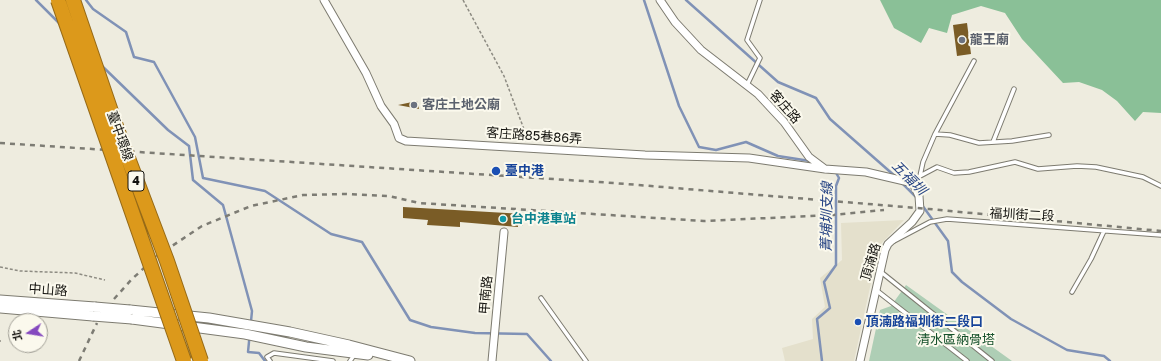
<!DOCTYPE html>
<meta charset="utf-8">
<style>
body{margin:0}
#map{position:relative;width:1161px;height:361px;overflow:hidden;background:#eeecdf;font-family:"Golos Text","Noto Sans TC",sans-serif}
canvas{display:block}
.north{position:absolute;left:8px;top:313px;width:40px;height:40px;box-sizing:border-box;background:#fbf9ed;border:1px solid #9f9d94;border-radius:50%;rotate:258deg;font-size:11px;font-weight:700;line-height:16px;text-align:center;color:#14130f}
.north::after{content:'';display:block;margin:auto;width:14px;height:18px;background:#8549bf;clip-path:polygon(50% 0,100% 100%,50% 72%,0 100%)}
</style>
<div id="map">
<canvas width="1161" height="361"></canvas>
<div class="north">北</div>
</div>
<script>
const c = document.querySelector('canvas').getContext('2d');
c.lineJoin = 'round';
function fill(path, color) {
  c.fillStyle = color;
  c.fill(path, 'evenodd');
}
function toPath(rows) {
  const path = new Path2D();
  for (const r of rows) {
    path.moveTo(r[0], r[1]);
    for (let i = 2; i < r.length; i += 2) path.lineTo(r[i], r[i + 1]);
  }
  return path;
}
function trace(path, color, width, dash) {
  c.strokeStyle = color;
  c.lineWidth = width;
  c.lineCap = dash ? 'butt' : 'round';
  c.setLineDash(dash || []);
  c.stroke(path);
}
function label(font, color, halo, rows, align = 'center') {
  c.font = font + ' "Golos Text","Noto Sans TC",sans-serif';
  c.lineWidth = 4;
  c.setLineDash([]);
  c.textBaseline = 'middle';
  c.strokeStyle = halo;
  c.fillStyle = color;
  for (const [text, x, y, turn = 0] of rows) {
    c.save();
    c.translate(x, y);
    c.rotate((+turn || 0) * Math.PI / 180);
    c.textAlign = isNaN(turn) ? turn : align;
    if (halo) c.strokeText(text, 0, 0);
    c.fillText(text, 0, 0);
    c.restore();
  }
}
fill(toPath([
 [904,220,879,246,854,361,785,361,782,348,813,339,812,319,825,307,820,278,842,260,841,223]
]), '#e4e0cc');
fill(toPath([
 [906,285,1012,361,869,361,880,310,891,306]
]), '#aeceb5');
fill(toPath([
 [880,0,1161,0,1161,113,1143,112,1135,121,1117,101,1102,90,1079,82,1063,83,1022,39,1005,13,981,6,952,15,947,33,929,28,921,43,894,28]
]), '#8ac097');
trace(toPath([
 [36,0,60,24],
 [86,0,93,9,126,32,134,57,154,62,195,137,203,178,265,191,331,234,362,242,410,320,431,327,475,333,527,334,551,361],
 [644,0,679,106,699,147,716,150,746,142,778,156,810,161],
 [686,0,778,82,816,98,830,119,896,177],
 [100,64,168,130,189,146,193,180,223,205,252,311,248,352,259,353,265,361],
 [902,183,917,198],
 [922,205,948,241,952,272,962,282,1011,319,1067,350,1104,356,1110,361],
 [822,361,817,319,830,308,824,282,836,265,836,186,839,178,835,171]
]), '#8092b6', 2.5);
fill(toPath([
 [967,23,971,54,957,56,953,25],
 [417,101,419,109,398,105],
 [403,207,524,214,523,226,518,225,518,227,460,222,460,227,427,225,428,220,403,218]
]), '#7a5c26');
const service = toPath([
 [747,85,760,58,747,40,760,0],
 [935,134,974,61],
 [993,142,1014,89],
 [920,176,937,167,954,173,969,172,1015,162,1038,169,1077,166,1096,167,1143,177,1161,186],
 [913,183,920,176,923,162,935,134,950,135,979,143,1012,141,1049,135],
 [894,241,930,222,947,219,1161,235],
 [881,272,992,361],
 [876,290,967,361],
 [1072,292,1091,259,1104,231],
 [541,298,586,361],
 [270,361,267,357,274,353,333,361],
 [350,361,355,354]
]);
const minor = toPath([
 [324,0,366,73,381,106,394,124,399,138,406,141,645,155,749,158,825,169,866,172,913,183,919,196,920,211,912,222,888,244,885,250,860,361],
 [660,0,675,22,701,50,758,94,784,122,809,157,825,169],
 [492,361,504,232]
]);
const tertiary = toPath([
 [0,300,95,307],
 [0,308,93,316],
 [130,310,209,318,290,332,349,345,410,361],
 [132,319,245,334,306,347,368,355]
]);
trace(service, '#7d7b70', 5.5);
trace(minor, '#7d7b70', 9);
trace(tertiary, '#7d7b70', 11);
trace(toPath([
 [463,0,504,76,528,140],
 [0,267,20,271,75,273,105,280],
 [0,341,1,341]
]), '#8d8b82', 1.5, [3, 2]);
trace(service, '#fff', 3.5);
trace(minor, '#fff', 7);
trace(tertiary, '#fff', 9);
trace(toPath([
 [0,143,614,183,929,209,1161,231],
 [114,299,131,280,157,256,202,226,251,206,303,195,345,194,389,196,419,203,704,221,833,215,884,210],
 [79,361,97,323]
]), '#7d7c74', 2.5, [5, 5]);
const tertiaryBridge = toPath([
 [95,307,130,310],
 [93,316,132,319]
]);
const motorwayBridge = toPath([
 [58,0,184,361],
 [73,0,117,129,167,261,201,361]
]);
trace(tertiaryBridge, '#7d7b70', 11, []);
trace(motorwayBridge, '#966a17', 16, []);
trace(tertiaryBridge, '#fff', 9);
trace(motorwayBridge, '#dc991b', 14);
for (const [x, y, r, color] of [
 [962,40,4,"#6b7280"],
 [414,105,4,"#6b7280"],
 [496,171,5,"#1a4fb4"],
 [503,219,4,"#0f9aa8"],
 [858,322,4,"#1a4fb4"]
]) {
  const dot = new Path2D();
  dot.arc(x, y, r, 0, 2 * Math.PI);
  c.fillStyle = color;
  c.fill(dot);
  trace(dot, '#fbf9ed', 1.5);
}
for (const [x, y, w] of [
 [136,181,16]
]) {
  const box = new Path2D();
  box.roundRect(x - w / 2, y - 10, w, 20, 3);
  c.fillStyle = '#fbf9ed';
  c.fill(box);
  trace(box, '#14130f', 1);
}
label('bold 12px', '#14130f', null, [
 ["4",136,181]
]);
label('bold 13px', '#5b616d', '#fbf9ed', [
 ["龍王廟",970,40],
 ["客庄土地公廟",422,105]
], 'left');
label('13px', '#14130f', '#fbf9ed', [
 ["客庄路",785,107,49],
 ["臺中環線",120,136,70],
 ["客庄路85巷86弄",534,136,4],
 ["福圳街二段",1022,215,3],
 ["頂湳路",871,262,-73],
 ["中山路",48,290,4],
 ["甲南路",486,295,-85]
]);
label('bold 13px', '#164399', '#fbf9ed', [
 ["臺中港",505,171],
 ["頂湳路福圳街二段口",866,322]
], 'left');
label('bold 13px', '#0d838f', '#fbf9ed', [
 ["台中港車站",511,219]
], 'left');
label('13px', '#14502a', '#fbf9ed', [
 ["清水區納骨塔",956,340]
]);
label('italic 14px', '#294685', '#fbf9ed', [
 ["五福圳",909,178,45],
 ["菁埔圳支線",827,217,-89]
]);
</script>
